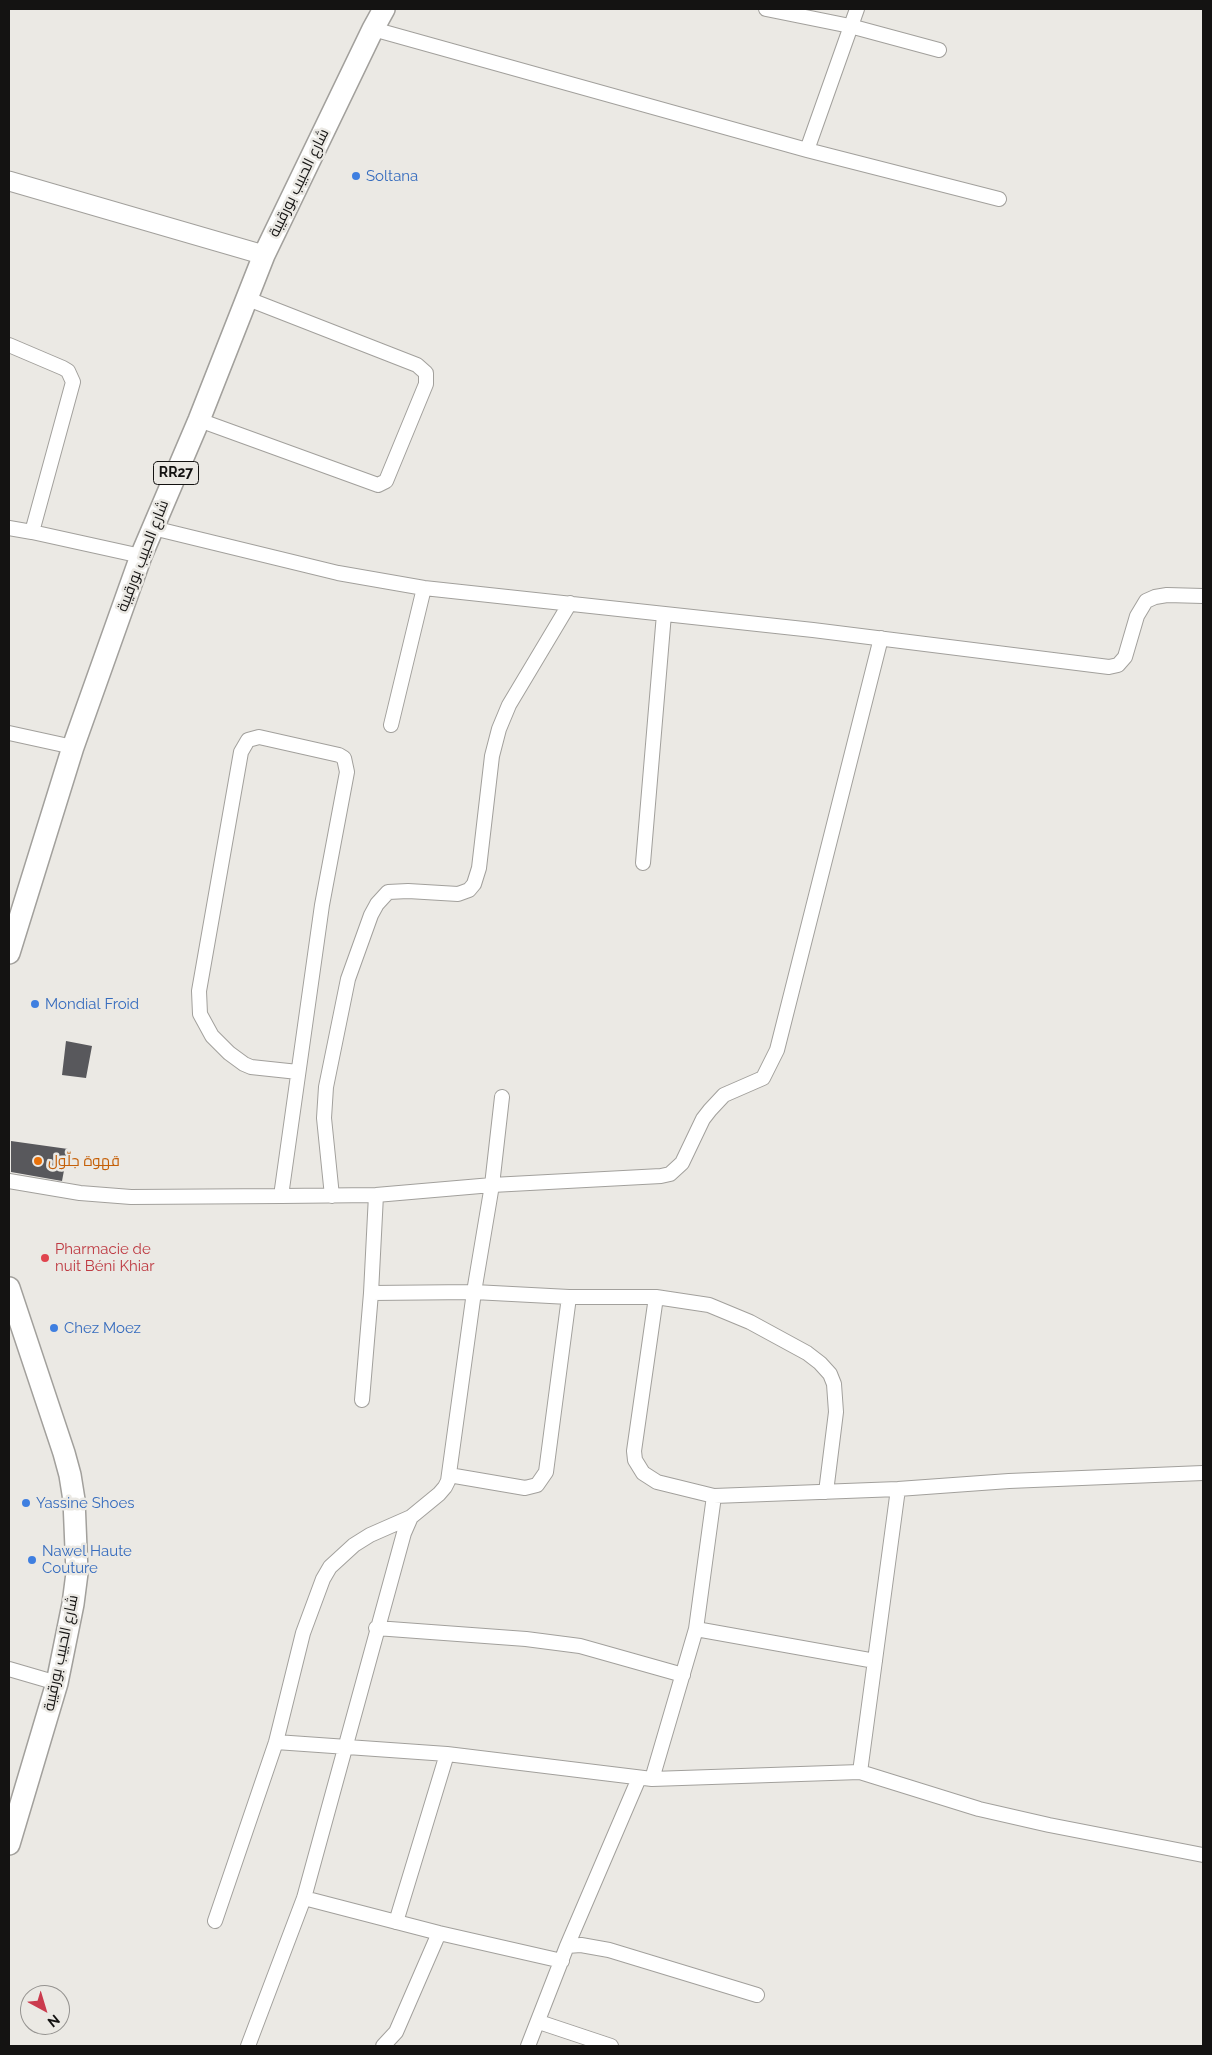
<!DOCTYPE html>
<meta charset="utf-8">
<style>
body{margin:0}
#map{position:relative;width:1212px;height:2055px;overflow:hidden;background:#ebe9e4;font-family:Raleway,sans-serif}
canvas{display:block}
.frame{position:absolute;inset:0;border:10px solid #141312;pointer-events:none}
.north{position:absolute;left:20px;top:1985px;width:50px;height:50px;box-sizing:border-box;background:#ebe9e4;border:1px solid #959390;border-radius:50%;rotate:141deg;font-size:14px;font-weight:700;line-height:20px;text-align:center;color:#141312}
.north::after{content:'';display:block;margin:auto;width:18px;height:22px;background:#cb3b4e;clip-path:polygon(50% 0,100% 100%,50% 72%,0 100%)}
</style>
<div id="map">
<canvas width="1212" height="2055"></canvas>
<div class="frame"></div>
<div class="north">N</div>
</div>
<script>
const c = document.querySelector('canvas').getContext('2d');
c.lineJoin = 'round';
function fill(path, color) {
  c.fillStyle = color;
  c.fill(path, 'evenodd');
}
function toPath(rows) {
  const path = new Path2D();
  for (const r of rows) {
    path.moveTo(r[0], r[1]);
    for (let i = 2; i < r.length; i += 2) path.lineTo(r[i], r[i + 1]);
  }
  return path;
}
function trace(path, color, width, dash) {
  c.strokeStyle = color;
  c.lineWidth = width;
  c.lineCap = dash ? 'butt' : 'round';
  c.setLineDash(dash || []);
  c.stroke(path);
}
function label(font, color, halo, rows, align = 'center') {
  c.font = font + ' Raleway,Cairo,sans-serif';
  c.lineWidth = 5;
  c.setLineDash([]);
  c.textBaseline = 'middle';
  c.strokeStyle = halo;
  c.fillStyle = color;
  for (const [text, x, y, turn = 0] of rows) {
    c.save();
    c.translate(x, y);
    c.rotate((+turn || 0) * Math.PI / 180);
    c.textAlign = isNaN(turn) ? turn : align;
    if (halo) c.strokeText(text, 0, 0);
    c.fillText(text, 0, 0);
    c.restore();
  }
}
fill(toPath([
 [66,1041,92,1046,86,1078,62,1075],
 [11,1141,68,1149,62,1181,11,1172]
]), '#58585c');
const street = toPath([
 [766,9,850,26,939,50],
 [373,29,807,150,999,199],
 [807,150,857,9],
 [9,345,63,368,68,371,73,382,32,532],
 [199,420,378,485,386,481,426,384,426,373,417,365,248,299],
 [9,528,32,532,141,556],
 [153,528,338,573,424,588,813,630,1109,667,1118,665,1125,657,1137,616,1146,601,1155,597,1167,595,1203,596],
 [391,725,424,588],
 [9,733,73,747],
 [643,863,664,614],
 [9,1181,80,1193,131,1197,281,1196,376,1195,492,1185,661,1176,670,1174,682,1163,703,1119,710,1110,724,1095,763,1078,777,1050,881,638],
 [281,1196,322,905,347,772,344,758,339,755,259,737,248,740,241,752,199,991,200,1014,212,1036,229,1053,244,1064,251,1067,298,1072],
 [332,1196,324,1118,326,1087,348,979,371,915,377,904,388,892,408,891,458,894,469,890,474,884,479,868,492,756,499,729,509,705,570,603],
 [371,1293,474,1292,569,1297,656,1297,709,1305,750,1322,807,1353,820,1363,830,1374,834,1384,836,1412,826,1492],
 [656,1297,634,1451,635,1460,643,1473,657,1482,714,1496],
 [362,1400,371,1293,376,1195],
 [449,1475,525,1488,537,1485,546,1472,569,1297],
 [376,1628,526,1639,580,1646,683,1675],
 [696,1629,875,1661],
 [9,1669,57,1683],
 [276,1742,447,1754,652,1779,860,1772,898,1489],
 [860,1772,979,1809,1049,1825,1203,1855],
 [652,1779,696,1629,714,1496,898,1489,1009,1481,1203,1473],
 [304,1898,439,1933,562,1961],
 [215,1921,276,1742,303,1633,323,1579,330,1567,354,1545,370,1535,411,1517],
 [396,1922,447,1754],
 [567,1946,581,1945,609,1950,757,1995],
 [539,2022,611,2046],
 [248,2046,304,1898,404,1533,411,1517,439,1494,445,1487,448,1481,474,1292,492,1185,502,1097],
 [383,2046,396,2032,439,1933],
 [528,2046,567,1946,639,1778]
]);
const secondary = toPath([
 [9,181,264,255]
]);
const primary = toPath([
 [9,953,73,747,141,556,199,420,264,255,373,29,384,9],
 [9,1288,64,1453,70,1475,74,1500,77,1573,73,1604,57,1683,9,1844]
]);
trace(street, '#a2a09c', 16);
trace(secondary, '#a2a09c', 21);
trace(primary, '#a2a09c', 24);
trace(street, '#fff', 14);
trace(secondary, '#fff', 19);
trace(primary, '#fff', 21);
for (const [x, y, r, color] of [
 [356,176,5,"#3f7fe0"],
 [35,1004,5,"#3f7fe0"],
 [38,1161,5,"#e8710a"],
 [45,1258,5,"#e0444e"],
 [54,1328,5,"#3f7fe0"],
 [26,1503,5,"#3f7fe0"],
 [32,1560,5,"#3f7fe0"]
]) {
  const dot = new Path2D();
  dot.arc(x, y, r, 0, 2 * Math.PI);
  c.fillStyle = color;
  c.fill(dot);
  trace(dot, '#ebe9e4', 2);
}
for (const [x, y, w] of [
 [176,473,45]
]) {
  const box = new Path2D();
  box.roundRect(x - w / 2, y - 11.5, w, 23, 4);
  c.fillStyle = '#ebe9e4';
  c.fill(box);
  trace(box, '#141312', 1);
}
label('bold 14px', '#141312', null, [
 ["RR27",176,473]
]);
label('15px', '#366cbe', '#ebe9e4', [
 ["Soltana",366,176],
 ["Mondial Froid",45,1004],
 ["Chez Moez",64,1328],
 ["Yassine Shoes",36,1503],
 ["Nawel Haute",42,1551],
 ["Couture",42,1568]
], 'left');
label('15px', '#141312', '#ebe9e4', [
 ["شارع الحبيب بورقيبة",299,183,-64],
 ["شارع الحبيب بورقيبة",143,556,-69],
 ["شارع الحبيب بورقيبة",61,1653,-78]
]);
label('15px', '#c56008', '#ebe9e4', [
 ["قهوة جلّول",48,1161]
], 'left');
label('15px', '#be3a42', '#ebe9e4', [
 ["Pharmacie de",55,1249],
 ["nuit Béni Khiar",55,1266]
], 'left');
</script>
